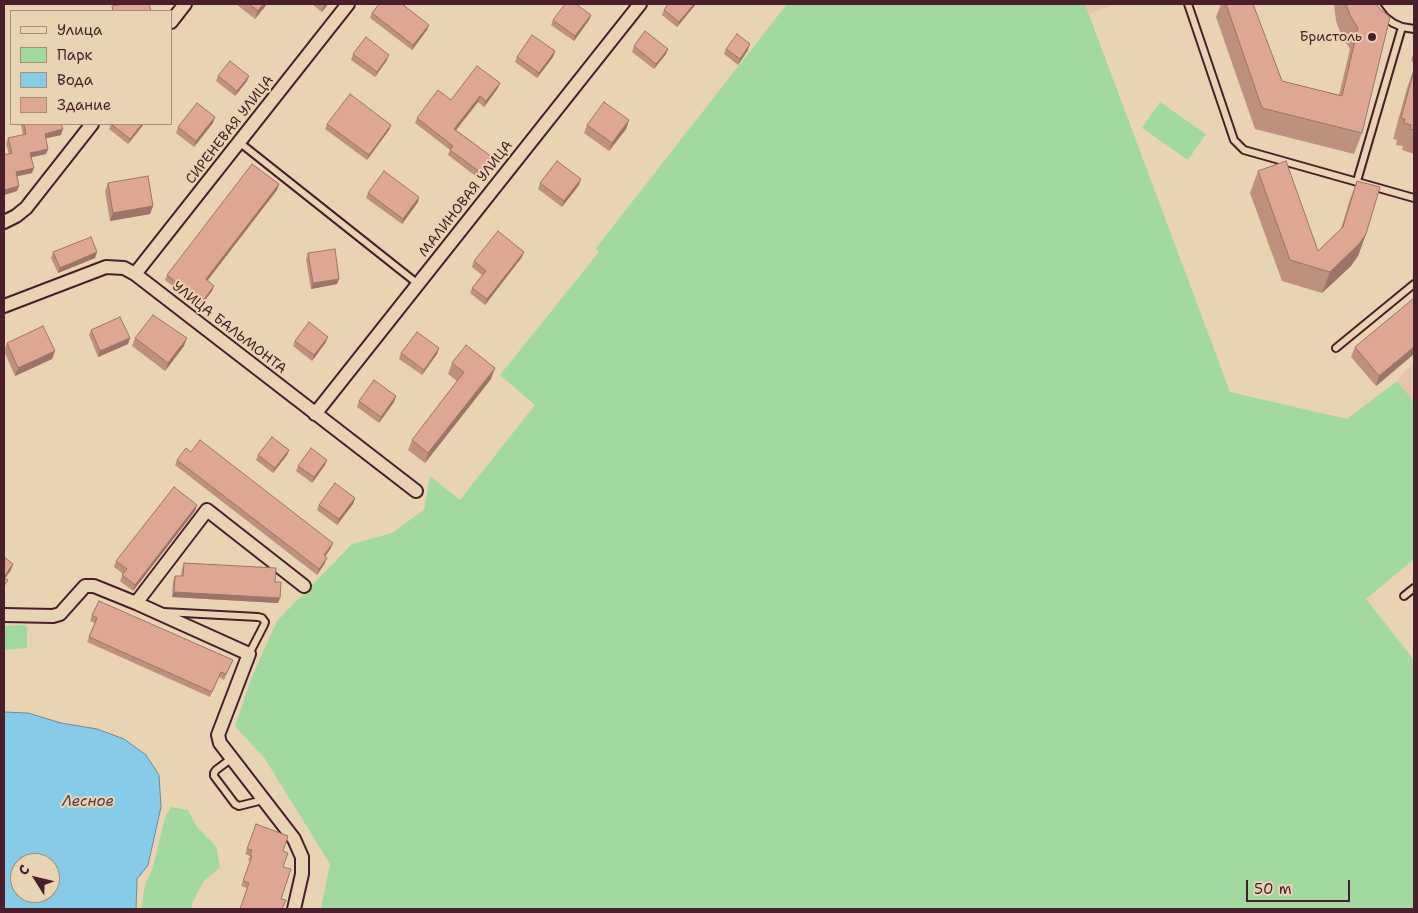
<!DOCTYPE html>
<meta charset="utf-8">
<style>
body{margin:0}
#map{position:relative;width:1418px;height:913px;overflow:hidden;background:#e8d4b2;font-family:"Shantell Sans",sans-serif}
canvas{display:block}
.frame{position:absolute;inset:0;border:5px solid #4a1f2b;pointer-events:none}
.legend{position:absolute;left:10px;top:10px;width:162px;height:115px;box-sizing:border-box;background:#e8d4b2;border:1px solid #a98c7c;margin:0;padding:6px 9px;list-style:none;font-size:15px;color:#4a1f2b}
.legend li{display:flex;align-items:center;gap:10px;height:25px}
.legend b{width:25px;border:1px solid #a98c7c}
.north{position:absolute;left:10px;top:853px;width:50px;height:50px;box-sizing:border-box;background:#e8d4b2;border:1px solid #a98c7c;border-radius:50%;rotate:306deg;font-size:14px;font-weight:700;line-height:20px;text-align:center;color:#4a1f2b}
.north::after{content:'';display:block;margin:auto;width:18px;height:22px;background:#4a1f2b;clip-path:polygon(50% 0,100% 100%,50% 72%,0 100%)}
.scale{position:absolute;left:1246px;top:880px;width:104px;height:22px;box-sizing:border-box;border:2px solid #4a1f2b;border-top:0;padding-left:6px;font-size:15px;line-height:18px;white-space:nowrap;color:#4a1f2b;-webkit-text-stroke:4px #e8d4b2;paint-order:stroke}
</style>
<div id="map">
<canvas width="1418" height="913"></canvas>
<div class="frame"></div>
<ul class="legend">
<li><b style="height:6px;background:#e8d4b2"></b>Улица</li>
<li><b style="height:14px;background:#a1d99e"></b>Парк</li>
<li><b style="height:14px;background:#86cce8"></b>Вода</li>
<li><b style="height:14px;background:#dda793"></b>Здание</li>
</ul>
<div class="north">С</div>
<div class="scale">50 m</div>
</div>
<script>
const c = document.querySelector('canvas').getContext('2d');
c.lineJoin = 'round';
function fill(path, color) {
  c.fillStyle = color;
  c.fill(path, 'evenodd');
}
function toPath(rows) {
  const path = new Path2D();
  for (const r of rows) {
    path.moveTo(r[0], r[1]);
    for (let i = 2; i < r.length; i += 2) path.lineTo(r[i], r[i + 1]);
  }
  return path;
}
function trace(path, color, width, dash) {
  c.strokeStyle = color;
  c.lineWidth = width;
  c.lineCap = dash ? 'butt' : 'round';
  c.setLineDash(dash || []);
  c.stroke(path);
}
function label(font, color, halo, rows, align = 'center') {
  c.font = font + ' "Shantell Sans",sans-serif';
  c.lineWidth = 4;
  c.setLineDash([]);
  c.textBaseline = 'middle';
  c.strokeStyle = halo;
  c.fillStyle = color;
  for (const [text, x, y, turn = 0] of rows) {
    c.save();
    c.translate(x, y);
    c.rotate((+turn || 0) * Math.PI / 180);
    c.textAlign = isNaN(turn) ? turn : align;
    if (halo) c.strokeText(text, 0, 0);
    c.fillText(text, 0, 0);
    c.restore();
  }
}
fill(toPath([
 [1085,4,1117,4,1089,14],
 [1414,364,1414,402,1397,381,1401,375]
]), '#e5c6a9');
fill(toPath([
 [787,4,1085,4,1230,392,1347,419,1397,381,1414,402,1414,559,1366,599,1414,660,1414,909,321,909,330,864,265,759,235,726,251,679,277,621,352,544,392,533,424,510,430,476,460,500,535,405,500,375,599,252,596,248],
 [1160,102,1206,134,1188,160,1142,128],
 [24,625,27,627,27,648,4,650,4,626],
 [171,807,188,810,197,827,216,846,220,867,203,882,192,904,192,909,141,909,145,885,153,867,165,818]
]), '#a1d99e');
const water = toPath([
 [4,712,28,713,61,723,97,729,124,739,146,755,159,775,161,807,148,865,137,879,136,909,4,909,4,712],
 [20,863,50,863,50,893,20,893,20,863]
]);
fill(water, '#86cce8');
trace(water, '#6e879c', 1);
const service = toPath([
 [1188,4,1234,140,1244,150,1414,198],
 [1375,4,1385,17,1393,23,1402,27,1414,29],
 [239,142,418,284],
 [1357,181,1402,27],
 [1336,348,1414,284],
 [1404,596,1414,588],
 [164,612,258,617,262,618,265,622,264,625,249,654],
 [232,758,216,770,214,773,214,776,235,804,239,806,263,800]
]);
const minor = toPath([
 [171,22,185,4],
 [4,222,16,216,26,208,92,124],
 [135,274,348,4],
 [4,306,106,267,124,268,135,274,416,491],
 [315,414,640,4],
 [136,603,207,510,304,586],
 [4,615,53,616,60,614,85,586,94,586,136,603,249,654,218,735,220,743,294,839,302,857,302,874,294,909]
]);
trace(service, '#4a1f2b', 10);
trace(minor, '#4a1f2b', 16);
trace(service, '#e8d4b2', 6);
trace(minor, '#e8d4b2', 12);
fill(toPath([
 [236,4,267,4,255,19],
 [312,4,328,4,322,12],
 [696,4,677,27,662,15,664,10],
 [1221,4,1253,4,1282,81,1339,95,1350,49,1342,37,1336,21,1334,4,1376,4,1362,133,1354,154,1255,129,1216,17],
 [372,13,429,25,427,30,412,50,370,18],
 [591,15,589,20,574,41,551,25,553,20],
 [634,46,668,49,666,54,654,69,632,52],
 [726,49,748,50,738,65,724,54],
 [555,51,553,57,537,78,515,62,517,57],
 [1414,51,1414,62,1411,61],
 [353,54,387,60,375,77,351,60],
 [1414,69,1414,154,1402,150,1403,146,1396,145,1397,140,1393,139,1407,88],
 [218,76,247,81,235,96,216,81],
 [498,88,484,107,478,102,456,130,492,157,490,163,478,178,448,155,450,150,415,123,417,118,451,100],
 [629,120,626,129,609,151,584,133,587,125],
 [213,123,194,147,176,133,178,127],
 [22,124,61,124,61,135,46,138,48,149,46,154,32,157,32,173,17,176,19,186,17,191,4,195,4,155,9,154,6,144,8,138,23,135,21,125],
 [111,124,144,124,128,144,109,129],
 [327,124,391,125,389,130,367,160,325,129],
 [1258,171,1318,251,1341,229,1349,202,1357,181,1366,234,1358,256,1351,266,1322,293,1282,281,1250,193],
 [108,183,153,206,150,214,110,221,105,191],
 [540,183,579,185,562,207,538,189],
 [279,184,277,190,207,281,212,291,200,307,165,280,167,275],
 [368,193,418,202,402,224,366,198],
 [53,252,97,252,95,258,58,273,51,258],
 [308,253,337,284,311,289,306,259],
 [522,257,485,305,470,293,472,288,482,275,472,267,474,261],
 [1414,298,1414,354,1376,386,1351,357,1355,347],
 [91,330,130,338,128,344,98,357,89,335],
 [135,338,184,346,165,371,132,346],
 [295,341,326,342,312,361,293,346],
 [7,343,55,351,52,359,15,376,4,351],
 [439,348,437,354,422,375,399,359,401,353],
 [452,363,491,379,425,463,408,450,412,440,457,381,448,374],
 [396,396,394,402,379,423,357,407,359,401],
 [289,450,287,455,273,473,256,460,258,455],
 [191,452,331,548,325,556,325,563,317,575,175,465,177,460],
 [327,460,325,465,312,483,296,471,298,466],
 [355,498,353,504,337,525,317,510,319,505],
 [197,505,195,511,133,591,120,581,123,574,114,567,116,561],
 [184,563,275,582,278,603,172,597,173,581,175,576,181,576,182,569],
 [92,615,233,660,224,680,219,677,210,697,87,642,95,623,90,621],
 [288,836,247,888,241,886,250,861,248,860,250,856,245,854,247,849]
]), '#be907e');
fill(toPath([
 [263,4,267,4,255,19,258,11],
 [325,4,328,4,322,12,324,6],
 [694,4,696,4,677,27,679,22],
 [591,15,589,20,574,41,575,36],
 [429,25,427,30,412,50,413,45],
 [750,44,748,50,738,65,740,59],
 [668,49,666,54,654,69,656,64],
 [555,51,553,57,537,78,539,73],
 [389,55,387,60,375,77,377,72],
 [249,76,247,81,235,96,237,91],
 [500,83,498,88,484,107,486,101],
 [480,96,478,102,452,135,454,129],
 [215,117,213,123,194,147,196,141],
 [629,120,626,129,609,151,612,143],
 [142,124,144,124,128,144,130,139],
 [391,125,389,130,367,160,369,155],
 [63,129,61,135,43,139,45,134],
 [48,149,46,154,28,158,30,153],
 [492,157,490,163,478,178,480,172],
 [34,168,32,173,14,177,16,172],
 [581,179,579,185,562,207,564,201],
 [279,184,277,190,204,285,206,279],
 [19,186,17,191,4,195,4,190],
 [419,197,418,202,402,224,403,219],
 [153,206,150,214,110,221,113,213],
 [1366,234,1358,256,1351,266,1322,293,1330,272],
 [97,252,95,258,58,273,60,268],
 [524,252,522,257,485,305,487,299],
 [339,279,337,284,311,289,313,283],
 [214,286,212,291,200,307,202,302],
 [328,337,326,342,312,361,314,355],
 [130,338,128,344,98,357,100,351],
 [187,338,184,346,165,371,168,363],
 [1414,347,1414,354,1376,386,1379,376],
 [439,348,437,354,422,375,424,370],
 [55,351,52,359,15,376,18,368],
 [495,368,491,379,425,463,428,453],
 [396,396,394,402,379,423,381,417],
 [289,450,287,455,273,473,275,468],
 [327,460,325,465,312,483,314,477],
 [355,498,353,504,337,525,339,519],
 [197,505,195,511,133,591,135,585],
 [333,543,331,548,322,561,324,555],
 [327,558,325,563,317,575,319,569],
 [13,564,11,570,4,580,4,577],
 [174,592,280,598,278,603,172,597]
]), '#9b7567');
const building = toPath([
 [123,4,149,4,151,11,113,11,112,6,123,4],
 [249,4,263,4,258,11,249,4],
 [379,4,402,4,429,25,413,45,372,13,379,4],
 [565,4,576,4,591,15,575,36,553,20,565,4],
 [668,4,694,4,679,22,664,10,668,4],
 [1226,4,1253,4,1282,81,1342,96,1358,28,1350,15,1346,4,1376,4,1380,9,1390,17,1362,133,1262,108,1226,4],
 [645,31,668,49,656,64,634,46,645,31],
 [737,34,750,44,740,59,726,49,737,34],
 [532,35,555,51,539,73,517,57,532,35],
 [366,37,389,55,377,72,353,54,366,37],
 [230,61,249,76,237,91,218,76,230,61],
 [477,66,500,83,486,101,480,96,454,129,492,157,480,172,450,150,453,146,417,118,438,90,451,100,477,66],
 [1414,70,1414,130,1410,129,1411,125,1404,123,1405,119,1401,118,1414,70],
 [350,94,391,125,369,155,327,124,350,94],
 [604,102,629,120,612,143,587,125,604,102],
 [197,103,215,117,196,141,178,127,197,103],
 [24,124,61,124,63,129,45,134,48,149,30,153,34,168,16,172,19,186,4,190,4,155,12,153,8,138,26,134,24,124],
 [111,124,142,124,130,139,111,124],
 [557,161,581,179,564,201,540,183,557,161],
 [1286,161,1318,251,1343,227,1357,181,1380,187,1366,234,1359,244,1330,272,1290,260,1258,171,1286,161],
 [252,164,279,184,206,279,214,286,202,302,167,275,252,164],
 [384,171,419,197,403,219,368,193,384,171],
 [148,176,153,206,113,213,108,183,148,176],
 [498,231,524,252,487,299,472,288,486,271,474,261,498,231],
 [91,237,97,252,60,268,53,252,91,237],
 [335,249,339,279,313,283,308,253,335,249],
 [1414,298,1414,347,1379,376,1355,347,1414,298],
 [153,315,187,338,168,363,135,338,153,315],
 [120,317,130,338,100,351,91,330,120,317],
 [309,322,328,337,314,355,295,341,309,322],
 [43,326,55,351,18,368,7,343,43,326],
 [417,332,439,348,424,370,401,353,417,332],
 [466,345,495,368,428,453,412,440,464,372,452,363,466,345],
 [374,380,396,396,381,417,359,401,374,380],
 [272,437,289,450,275,468,258,455,272,437],
 [200,440,333,543,324,555,327,558,319,569,177,460,186,448,191,452,200,440],
 [311,448,327,460,314,477,298,466,311,448],
 [335,483,355,498,339,519,319,505,335,483],
 [174,487,197,505,135,585,122,575,127,569,116,561,174,487],
 [4,557,13,564,4,577,8,580,4,586,4,557],
 [184,563,276,568,275,582,281,582,280,598,174,592,175,576,183,576,184,563],
 [99,601,233,660,226,674,221,672,212,692,89,637,97,618,92,615,99,601],
 [256,824,288,836,283,851,288,853,283,867,291,869,281,899,286,900,282,909,240,909,249,883,243,881,252,856,250,855,252,850,247,849,256,824]
]);
fill(building, '#dda793');
trace(building, '#9b7567', 1);
for (const [x, y, r, color] of [
 [1372,37,5,"#4a1f2b"]
]) {
  const dot = new Path2D();
  dot.arc(x, y, r, 0, 2 * Math.PI);
  c.fillStyle = color;
  c.fill(dot);
  trace(dot, '#e8d4b2', 2);
}
label('14px', '#4a1f2b', '#e8d4b2', [
 ["Бристоль",1362,37]
], 'right');
label('14px', '#4a1f2b', '#e8d4b2', [
 ["СИРЕНЕВАЯ УЛИЦА",230,130,-52],
 ["МАЛИНОВАЯ УЛИЦА",466,199,-52],
 ["УЛИЦА БАЛЬМОНТА",229,328,38]
]);
label('italic 15px', '#533947', '#e8d4b2', [
 ["Лесное",88,802]
]);
</script>
